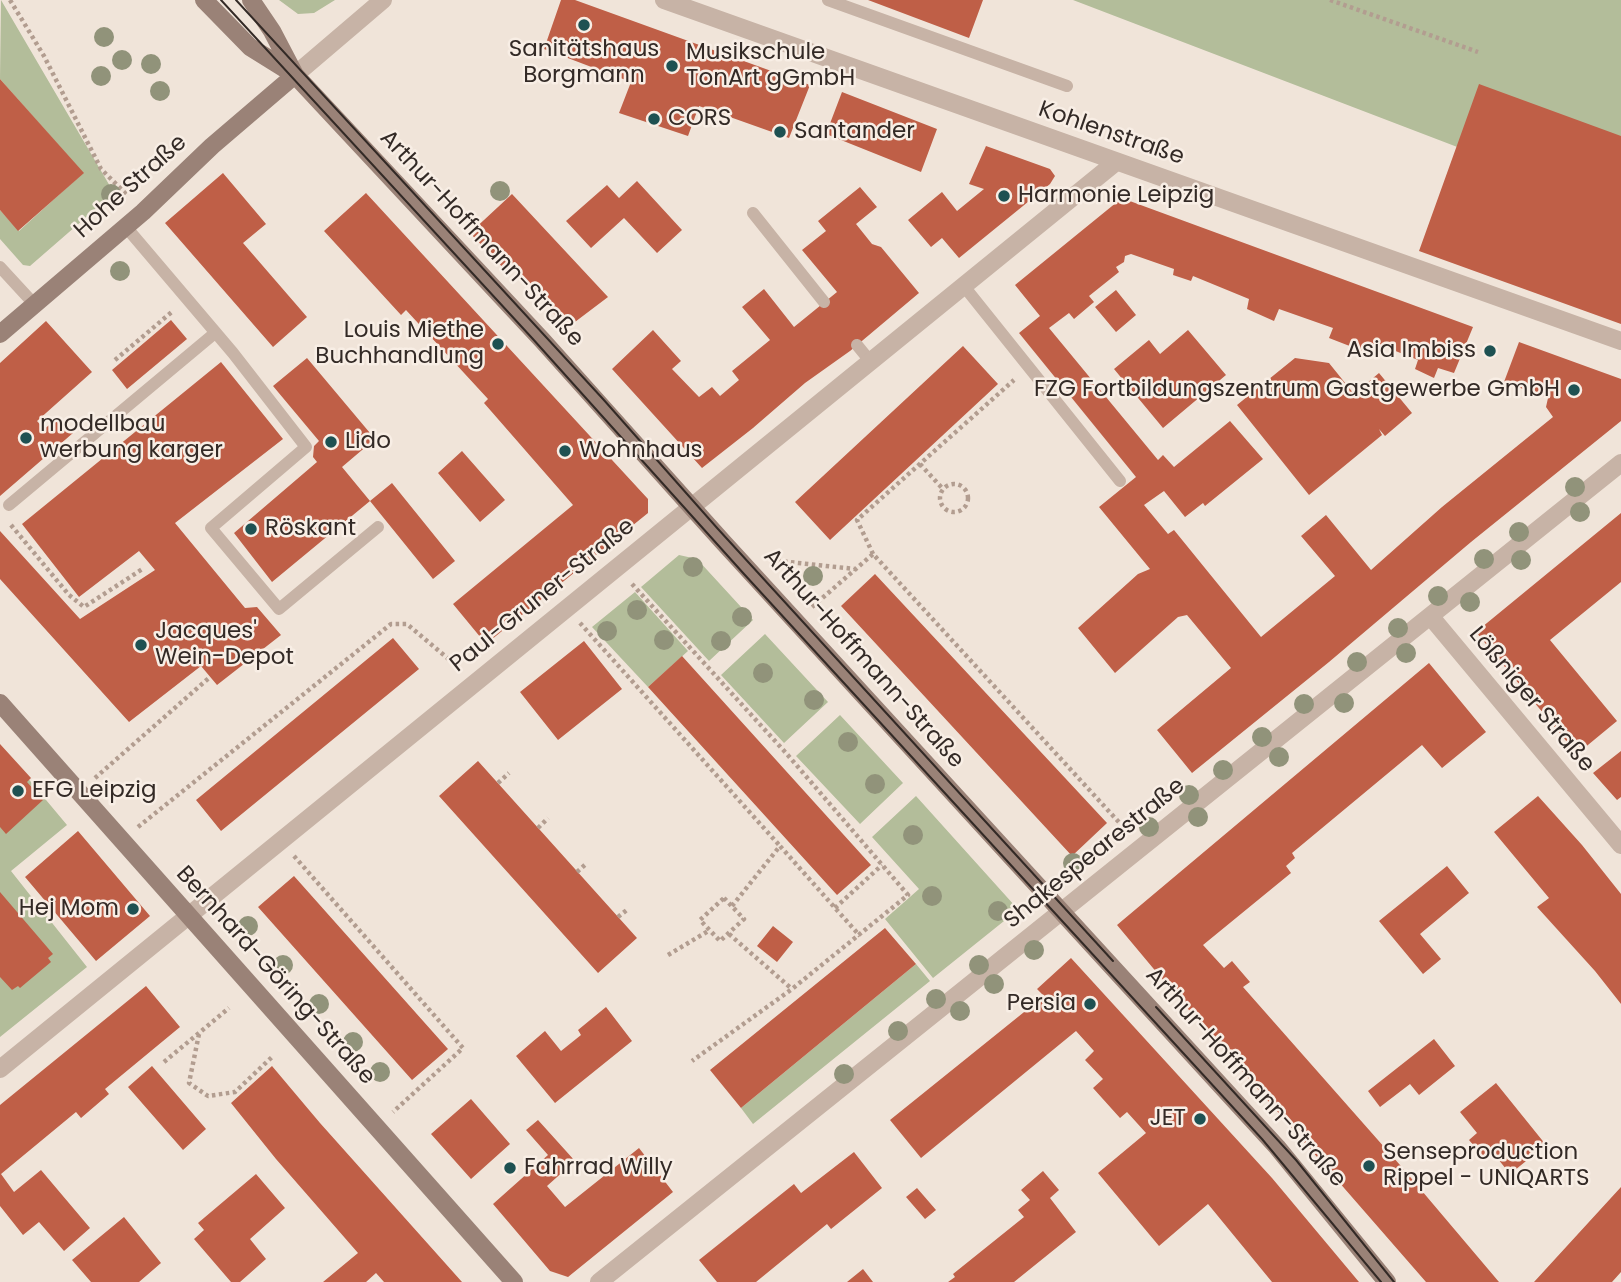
<!DOCTYPE html>
<meta charset="utf-8">
<style>
body{margin:0}
canvas{display:block;background:#f0e4d9}
</style>
<canvas width="1621" height="1282"></canvas>
<script>
const c = document.querySelector('canvas').getContext('2d');
c.lineJoin = 'round';
function fill(path, color) {
  c.fillStyle = color;
  c.fill(path, 'evenodd');
}
function toPath(rows) {
  const path = new Path2D();
  for (const r of rows) {
    if (r.length === 3) {
      path.moveTo(r[0] + r[2], r[1]);
      path.arc(r[0], r[1], r[2], 0, 2 * Math.PI);
      continue;
    }
    path.moveTo(r[0], r[1]);
    for (let i = 2; i < r.length; i += 2) path.lineTo(r[i], r[i + 1]);
  }
  return path;
}
function trace(path, color, width, dash) {
  c.strokeStyle = color;
  c.lineWidth = width;
  c.lineCap = dash ? 'butt' : 'round';
  c.setLineDash(dash || []);
  c.stroke(path);
}
function label(font, color, halo, rows, align = 'center') {
  c.font = font + ' Poppins,sans-serif';
  c.lineWidth = 5;
  c.setLineDash([]);
  c.textBaseline = 'middle';
  c.strokeStyle = halo;
  c.fillStyle = color;
  for (const [text, x, y, turn = 0] of rows) {
    c.save();
    c.translate(x, y);
    c.rotate((+turn || 0) * Math.PI / 180);
    c.textAlign = isNaN(turn) ? turn : align;
    if (halo) c.strokeText(text, 0, 0);
    c.fillText(text, 0, 0);
    c.restore();
  }
}
fill(toPath([
 [1,0,114,193,30,266,23,265,0,239,0,210,19,231,83,173,0,79],
 [279,0,335,0,314,13,298,14],
 [1073,0,1621,0,1621,307,1588,197],
 [679,555,697,559,753,620,709,661,641,587],
 [635,592,688,651,648,687,592,627],
 [765,634,828,702,784,743,721,675],
 [840,715,903,783,860,824,796,756],
 [0,745,67,825,11,871,87,967,0,1037],
 [916,796,1015,906,1014,913,933,978,885,919,919,889,872,837],
 [916,964,930,981,753,1124,741,1108]
]), '#b3bd9a');
fill(toPath([
 [561,0,575,0,810,85,789,138,699,106,688,136,619,113,631,82,544,49],
 [868,0,983,0,969,38],
 [0,79,84,173,18,231,0,210],
 [1479,84,1621,136,1621,324,1419,251],
 [842,92,937,129,921,172,826,134],
 [986,146,1050,169,1055,176,1050,184,959,258,942,238,931,247,908,220,942,192,957,211,984,189,969,184],
 [223,173,266,224,243,243,307,317,273,347,165,223],
 [637,181,682,230,657,253,624,218,591,248,566,221,607,185,619,198],
 [860,187,877,207,856,224,872,244,881,247,919,293,850,351,805,383,753,428,702,468,612,369,653,330,681,361,672,369,699,397,712,387,720,396,739,380,732,371,770,340,742,307,764,289,794,327,837,292,802,250,826,231,818,221],
 [366,193,648,499,648,513,486,644,453,604,573,505,484,403,488,399,406,310,401,315,324,231],
 [512,194,608,297,567,328,513,268,508,273,470,233],
 [1127,200,1473,327,1454,373,1438,368,1434,378,1415,369,1418,360,1383,346,1378,357,1329,338,1333,328,1279,309,1274,321,1247,309,1249,299,1193,276,1191,281,1173,275,1174,269,1131,254,1125,256,1124,262,1116,267,1119,272,1089,296,1094,302,1074,319,1069,313,1049,328,1158,460,1163,455,1174,467,1230,421,1263,459,1205,506,1203,503,1185,517,1164,491,1144,505,1168,534,1174,530,1261,637,1335,576,1301,536,1326,515,1371,570,1442,507,1553,417,1546,407,1548,398,1504,382,1519,342,1621,379,1621,421,1471,542,1329,662,1192,773,1157,730,1231,668,1187,615,1178,617,1115,673,1078,628,1138,574,1150,569,1099,507,1136,477,1019,333,1040,316,1015,285,1117,202],
 [1116,290,1136,315,1116,332,1095,307],
 [171,320,187,339,127,389,112,370],
 [46,321,92,372,37,421,44,429,60,417,73,433,0,496,0,363],
 [1188,330,1226,375,1163,428,1114,369,1149,340,1160,354],
 [963,346,998,384,830,540,795,502],
 [307,358,375,439,342,467,370,501,272,582,234,533,317,462,313,457,314,446,319,441,273,386],
 [1295,358,1329,363,1354,394,1379,373,1412,413,1385,436,1379,429,1382,435,1309,495,1237,405],
 [221,362,283,439,175,523,245,608,257,607,281,635,217,685,201,666,129,722,0,579,0,531,80,619,155,570,139,551,79,597,22,524],
 [462,451,505,500,480,522,438,473],
 [392,483,455,561,433,579,370,501],
 [1621,513,1621,582,1550,640,1617,721,1577,754,1476,632],
 [875,574,1107,823,1072,856,841,606],
 [393,638,419,669,221,831,196,800],
 [584,641,622,689,558,740,520,692],
 [682,656,871,865,837,895,648,687],
 [1429,663,1486,732,1442,768,1422,745,1292,853,1295,858,1286,866,1291,873,1203,945,1224,968,1232,961,1250,982,1243,987,1400,1165,1499,1282,1426,1282,1168,986,1117,925],
 [0,744,31,778,27,782,43,800,6,834,0,827],
 [1621,751,1621,797,1617,800,1593,773],
 [478,761,637,938,598,973,439,796],
 [1538,796,1582,845,1621,894,1621,1004,1595,971,1537,907,1549,898,1494,832],
 [78,831,150,916,96,961,25,877],
 [1447,866,1469,893,1420,934,1441,959,1423,974,1379,921],
 [294,876,448,1049,412,1080,258,907],
 [0,892,53,954,48,958,51,962,20,988,18,986,12,990,0,977],
 [773,926,793,942,777,962,757,946],
 [885,928,916,964,741,1108,710,1070],
 [1071,958,1272,1178,1359,1282,1272,1282,1208,1204,1159,1246,1098,1173,1146,1133,1127,1112,1120,1118,1093,1088,1103,1079,1085,1060,1094,1051,1076,1031,921,1158,890,1120,1044,996,1037,989],
 [146,986,180,1027,105,1089,109,1094,81,1118,76,1112,1,1174,14,1192,41,1170,90,1228,64,1251,39,1222,23,1235,0,1206,0,1105],
 [606,1007,632,1041,555,1103,516,1056,545,1031,561,1051,581,1035,578,1030],
 [1434,1039,1455,1066,1419,1095,1410,1084,1380,1107,1368,1091],
 [152,1066,206,1129,183,1150,128,1087],
 [272,1066,320,1123,462,1282,384,1282,376,1273,366,1282,323,1282,358,1253,276,1159,231,1103],
 [1496,1083,1546,1145,1510,1174,1494,1154,1486,1160,1469,1140,1477,1133,1460,1112],
 [471,1099,510,1144,471,1179,431,1134],
 [538,1120,575,1161,547,1186,565,1207,639,1148,673,1192,568,1277,550,1271,493,1204,548,1155,526,1130],
 [854,1152,882,1188,831,1229,827,1224,756,1282,717,1282,699,1260,794,1184,801,1193],
 [1043,1171,1059,1190,1050,1198,1076,1232,1014,1282,948,1282,955,1277,953,1274,1024,1217,1018,1210,1030,1200,1021,1190],
 [256,1174,285,1208,250,1239,266,1259,240,1282,231,1282,194,1239,204,1230,198,1223],
 [1621,1187,1621,1272,1612,1282,1534,1282],
 [917,1188,936,1210,925,1219,906,1197],
 [124,1217,161,1263,139,1282,91,1282,72,1260],
 [863,1269,873,1282,847,1282]
]), '#bf5f47');
trace(toPath([
 [10,0,44,56,101,169,128,196],
 [1330,0,1478,52],
 [115,360,173,311],
 [920,464,943,489],
 [954,498,14],
 [11,525,69,595,84,607,144,568],
 [873,554,857,520,1014,380],
 [770,560,855,569],
 [632,584,786,753,908,895,792,989,692,1061],
 [812,607,873,554,1127,831],
 [580,623,780,846],
 [95,778,210,677],
 [498,783,509,773],
 [138,827,391,624,407,624,458,667],
 [538,828,548,818],
 [294,856,463,1048,393,1112],
 [577,872,587,863],
 [724,898,744,919,720,941,700,920,724,898],
 [732,906,780,846,860,936],
 [835,908,882,865],
 [618,917,628,909],
 [729,934,792,989],
 [668,955,710,930],
 [199,1034,189,1083,208,1096,235,1092,272,1057],
 [164,1062,229,1008]
]), '#b29d90', 4.5, [3.5, 3.5]);
trace(toPath([
 [828,0,1067,86],
 [753,213,824,302],
 [126,227,233,353,306,447,211,528,279,609,378,527],
 [0,267,35,305],
 [963,285,1120,481],
 [857,345,870,361],
 [9,505,215,333]
]), '#c7b3a6', 12);
trace(toPath([
 [664,0,1621,341],
 [295,75,383,0],
 [1431,617,1621,845],
 [0,1069,1116,162],
 [599,1282,1621,463]
]), '#c7b3a6', 18);
trace(toPath([
 [204,0,250,47,295,75,542,340,723,542,1277,1147,1387,1282],
 [251,0,272,31,295,75],
 [0,334,143,212,212,146,295,75],
 [0,703,514,1282]
]), '#9a8277', 18);
trace(toPath([
 [221,0,532,338,744,574,1262,1139,1381,1282],
 [236,0,603,399,718,529,1113,961],
 [1156,1007,1296,1160,1394,1282]
]), '#332a26', 2);
c.fillStyle = '#91937a';
for (const [x, y] of [
 [104,37],
 [122,60],
 [151,64],
 [101,76],
 [160,91],
 [500,191],
 [111,194],
 [120,271],
 [1575,487],
 [1580,512],
 [1519,532],
 [1484,559],
 [1521,560],
 [693,567],
 [813,576],
 [1438,596],
 [1470,602],
 [637,610],
 [742,617],
 [1398,628],
 [607,631],
 [664,640],
 [721,641],
 [1406,653],
 [1357,662],
 [763,673],
 [814,700],
 [1344,703],
 [1304,704],
 [1262,737],
 [848,742],
 [1279,757],
 [1223,770],
 [875,784],
 [1189,795],
 [1198,817],
 [1149,827],
 [913,835],
 [1073,863],
 [932,896],
 [998,911],
 [248,926],
 [1034,950],
 [283,965],
 [979,965],
 [994,984],
 [936,999],
 [319,1004],
 [960,1011],
 [898,1031],
 [353,1042],
 [380,1072],
 [844,1074]
]) {
  c.beginPath();
  c.arc(x, y, 10, 0, 2 * Math.PI);
  c.fill();
}
for (const [x, y, r, color] of [
 [584,25,7,"#1e5152"],
 [672,66,7,"#1e5152"],
 [654,119,7,"#1e5152"],
 [780,132,7,"#1e5152"],
 [1004,196,7,"#1e5152"],
 [498,344,7,"#1e5152"],
 [1490,351,7,"#1e5152"],
 [1574,390,7,"#1e5152"],
 [26,438,7,"#1e5152"],
 [331,442,7,"#1e5152"],
 [565,451,7,"#1e5152"],
 [251,529,7,"#1e5152"],
 [141,645,7,"#1e5152"],
 [18,791,7,"#1e5152"],
 [133,909,7,"#1e5152"],
 [1090,1004,7,"#1e5152"],
 [1200,1119,7,"#1e5152"],
 [1369,1166,7,"#1e5152"],
 [510,1168,7,"#1e5152"]
]) {
  const dot = new Path2D();
  dot.arc(x, y, r, 0, 2 * Math.PI);
  c.fillStyle = color;
  c.fill(dot);
  trace(dot, '#f8eee5', 2.5);
}
label('23px', '#332a26', '#f8eee5', [
 ["Sanitätshaus",584,50,"center"],
 ["Borgmann",584,76,"center"],
 ["Musikschule",686,53],
 ["TonArt gGmbH",686,79],
 ["CORS",668,119],
 ["Santander",794,132],
 ["Harmonie Leipzig",1018,196],
 ["Louis Miethe",484,331,"right"],
 ["Buchhandlung",484,357,"right"],
 ["Asia Imbiss",1476,351,"right"],
 ["FZG Fortbildungszentrum Gastgewerbe GmbH",1560,390,"right"],
 ["modellbau",40,425],
 ["werbung karger",40,451],
 ["Lido",345,442],
 ["Wohnhaus",579,451],
 ["Röskant",265,529],
 ["Jacques'",155,632],
 ["Wein-Depot",155,658],
 ["EFG Leipzig",32,791],
 ["Hej Mom",119,909,"right"],
 ["Persia",1076,1004,"right"],
 ["JET",1186,1119,"right"],
 ["Senseproduction",1383,1153],
 ["Rippel - UNIQARTS",1383,1179],
 ["Fahrrad Willy",524,1168]
], 'left');
label('23px', '#332a26', '#f8eee5', [
 ["Kohlenstraße",1111,134,19],
 ["Hohe Straße",131,187,-42],
 ["Arthur-Hoffmann-Straße",481,239,47],
 ["Paul-Gruner-Straße",543,596,-39],
 ["Arthur-Hoffmann-Straße",863,659,48],
 ["Lößniger Straße",1531,700,50],
 ["Shakespearestraße",1095,854,-39],
 ["Bernhard-Göring-Straße",275,976,48],
 ["Arthur-Hoffmann-Straße",1245,1078,48]
]);
</script>
